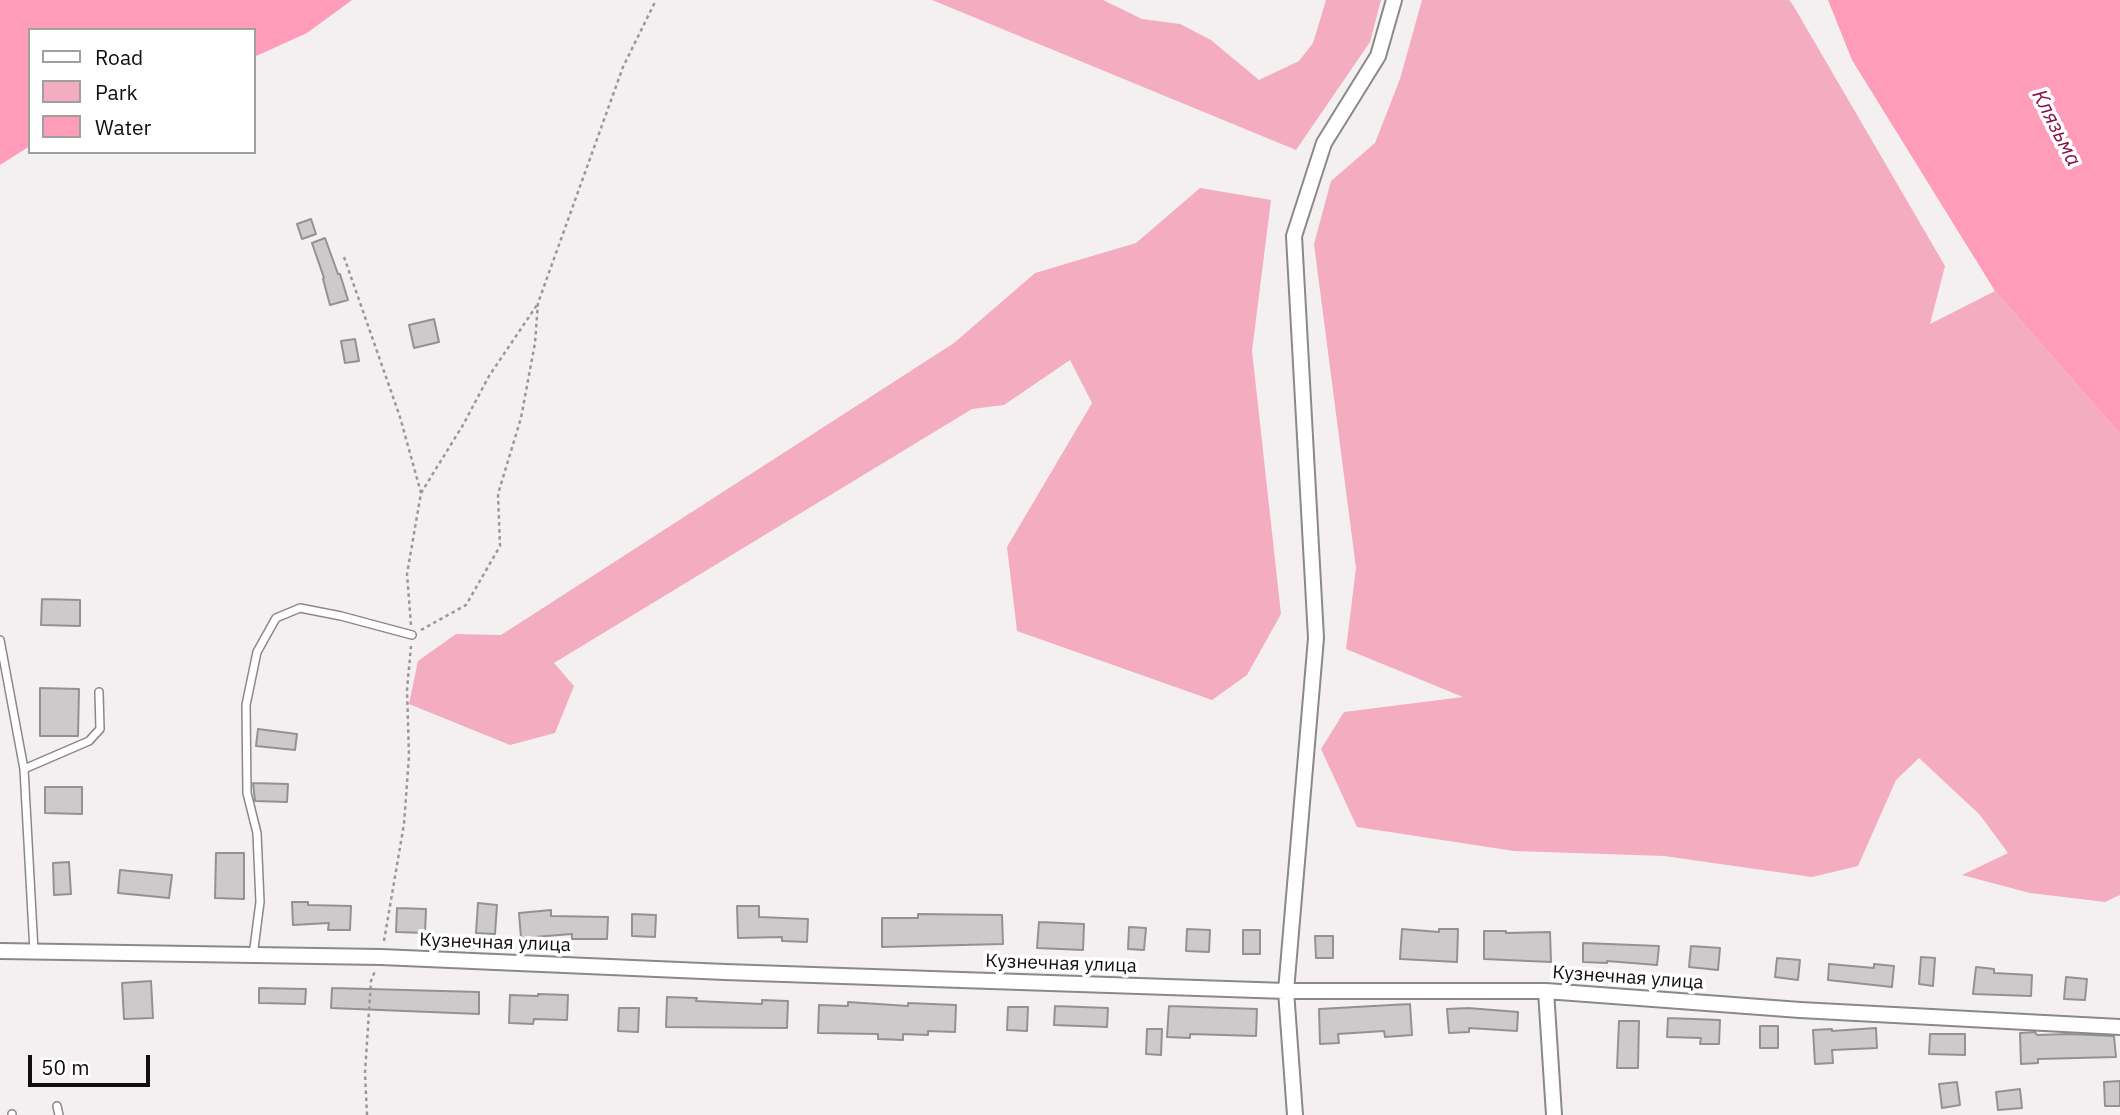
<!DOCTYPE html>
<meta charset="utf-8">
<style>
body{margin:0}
#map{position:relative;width:2120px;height:1115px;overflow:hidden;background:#f4f0f1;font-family:"IBM Plex Sans",sans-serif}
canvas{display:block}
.legend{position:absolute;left:28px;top:28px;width:228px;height:126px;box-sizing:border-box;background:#fff;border:2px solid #9f9f9f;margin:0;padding:9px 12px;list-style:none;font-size:21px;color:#100e0f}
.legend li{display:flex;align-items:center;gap:14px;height:35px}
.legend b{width:35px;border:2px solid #9f9f9f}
.scale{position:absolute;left:28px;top:1055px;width:122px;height:32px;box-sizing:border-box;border:4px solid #100e0f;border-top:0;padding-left:9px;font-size:21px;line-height:24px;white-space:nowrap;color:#100e0f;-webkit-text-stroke:5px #fff;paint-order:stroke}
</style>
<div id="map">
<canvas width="2120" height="1115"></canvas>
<ul class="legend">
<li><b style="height:9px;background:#fff"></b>Road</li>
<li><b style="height:19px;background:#f4adc0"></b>Park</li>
<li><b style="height:19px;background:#ff9cb9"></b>Water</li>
</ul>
<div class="scale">50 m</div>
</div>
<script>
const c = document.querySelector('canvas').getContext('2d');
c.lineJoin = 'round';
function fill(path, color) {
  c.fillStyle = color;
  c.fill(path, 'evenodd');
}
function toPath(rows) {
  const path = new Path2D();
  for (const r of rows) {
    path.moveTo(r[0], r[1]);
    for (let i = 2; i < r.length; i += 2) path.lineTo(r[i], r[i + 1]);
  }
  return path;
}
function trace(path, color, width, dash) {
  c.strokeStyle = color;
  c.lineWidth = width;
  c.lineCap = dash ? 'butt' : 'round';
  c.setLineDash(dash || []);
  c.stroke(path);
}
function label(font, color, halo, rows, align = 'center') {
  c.font = font + ' "IBM Plex Sans",sans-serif';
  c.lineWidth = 7;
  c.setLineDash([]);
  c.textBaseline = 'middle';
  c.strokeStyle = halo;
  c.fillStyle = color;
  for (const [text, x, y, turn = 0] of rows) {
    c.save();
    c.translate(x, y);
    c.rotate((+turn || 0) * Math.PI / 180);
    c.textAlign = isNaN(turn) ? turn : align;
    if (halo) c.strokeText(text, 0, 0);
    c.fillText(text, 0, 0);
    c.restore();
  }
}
fill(toPath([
 [932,0,1103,0,1142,19,1180,24,1211,40,1259,80,1299,61,1313,43,1326,0,1381,0,1370,42,1296,150],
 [1422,0,1789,0,1793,5,1945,266,1930,324,1995,291,2120,434,2120,895,2105,902,2030,893,1962,875,2008,853,1980,815,1919,758,1896,780,1858,866,1812,877,1664,856,1514,851,1357,827,1321,749,1344,712,1463,697,1346,649,1356,568,1314,244,1331,181,1375,143,1400,79],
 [1200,188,1271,200,1252,351,1281,614,1247,675,1212,700,1017,631,1007,547,1092,403,1070,360,1004,405,972,409,554,663,574,686,555,733,510,745,409,704,418,661,456,634,501,635,954,343,1035,273,1136,243]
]), '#f4adc0');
fill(toPath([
 [0,0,352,0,307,33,254,57,254,30,30,30,30,146,0,165],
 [1828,0,2120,0,2120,434,1995,291,1852,60]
]), '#ff9cb9');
const building = toPath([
 [311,219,316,234,302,239,297,224,311,219],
 [325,238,338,274,340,274,348,300,330,305,323,279,324,278,312,243,325,238],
 [434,319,439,342,414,348,409,325,434,319],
 [355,339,359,361,345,363,341,341,355,339],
 [42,599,80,600,80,626,41,625,42,599],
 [40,688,79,689,78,736,40,736,40,688],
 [258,729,297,734,295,750,256,746,258,729],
 [253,783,288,784,287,802,255,801,253,783],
 [45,787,82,787,82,814,45,813,45,787],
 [216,853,244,853,244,899,215,898,216,853],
 [69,862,71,894,54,895,53,863,69,862],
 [120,870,172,875,169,898,118,893,120,870],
 [292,902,308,902,308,905,351,906,350,930,328,930,329,923,293,925,292,902],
 [478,903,497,905,495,934,476,933,478,903],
 [737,906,759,906,759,917,808,919,807,942,782,941,782,937,738,938,737,906],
 [397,908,426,909,425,933,396,932,397,908],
 [551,910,551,916,608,917,607,939,572,939,572,934,521,938,519,913,551,910],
 [632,914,656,915,655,937,632,936,632,914],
 [918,914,1002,915,1003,944,882,947,882,918,918,918,918,914],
 [1039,922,1084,924,1083,950,1037,948,1039,922],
 [1129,927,1146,928,1144,950,1128,949,1129,927],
 [1187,929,1210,930,1209,952,1186,951,1187,929],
 [1402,929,1439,932,1439,929,1458,929,1457,962,1400,959,1402,929],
 [1243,930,1260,930,1260,954,1243,954,1243,930],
 [1484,931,1506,931,1506,933,1550,932,1551,962,1484,959,1484,931],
 [1315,936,1333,936,1333,958,1316,958,1315,936],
 [1583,943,1659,946,1657,965,1607,961,1607,963,1583,962,1583,943],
 [1691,946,1720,948,1718,970,1689,967,1691,946],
 [1921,957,1935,958,1933,986,1919,984,1921,957],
 [1777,958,1800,960,1798,980,1775,977,1777,958],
 [1829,964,1874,968,1874,964,1894,966,1892,987,1828,980,1829,964],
 [1976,967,1994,969,1994,973,2032,975,2031,996,1973,994,1976,967],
 [2066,977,2087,979,2085,1000,2064,999,2066,977],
 [151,981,153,1018,124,1019,122,983,151,981],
 [259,988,306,989,305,1004,259,1003,259,988],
 [332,988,479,992,479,1014,331,1008,332,988],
 [538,994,568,995,567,1020,534,1019,533,1024,509,1023,510,995,538,996,538,994],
 [667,997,697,998,696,1001,762,1004,762,1000,788,1001,787,1028,666,1027,667,997],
 [848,1002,908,1006,908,1003,956,1005,955,1032,928,1031,928,1035,903,1034,903,1040,878,1039,878,1034,818,1033,819,1005,848,1006,848,1002],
 [1410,1004,1412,1035,1385,1037,1384,1031,1338,1034,1339,1043,1320,1044,1319,1009,1410,1004],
 [1055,1006,1108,1008,1107,1027,1054,1025,1055,1006],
 [1169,1006,1257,1009,1256,1036,1190,1034,1190,1038,1167,1037,1169,1006],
 [1008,1007,1028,1007,1027,1031,1007,1030,1008,1007],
 [619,1008,639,1008,638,1032,618,1031,619,1008],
 [1468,1008,1518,1012,1517,1031,1469,1028,1469,1032,1449,1033,1447,1009,1468,1008],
 [1668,1018,1720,1020,1719,1044,1700,1044,1701,1038,1667,1037,1668,1018],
 [1619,1021,1639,1021,1638,1068,1617,1068,1619,1021],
 [1760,1026,1778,1026,1778,1048,1760,1048,1760,1026],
 [1876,1028,1877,1048,1832,1050,1833,1063,1815,1064,1813,1030,1832,1029,1832,1031,1876,1028],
 [1147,1029,1162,1029,1161,1055,1146,1054,1147,1029],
 [2035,1032,2037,1035,2069,1034,2114,1036,2116,1057,2038,1059,2038,1063,2021,1064,2020,1033,2035,1032],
 [1930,1034,1965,1034,1965,1055,1929,1054,1930,1034],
 [2120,1081,2120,1106,2105,1106,2104,1082,2120,1081],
 [1957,1082,1960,1105,1942,1108,1939,1084,1957,1082],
 [2020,1089,2022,1108,1998,1110,1996,1092,2020,1089]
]);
fill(building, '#cecacb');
trace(building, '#949192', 2);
const service = toPath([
 [0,640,24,769,34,951],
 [24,769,89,741,100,729,99,692],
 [253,956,260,902,257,833,247,793,246,705,257,652,276,618,300,608,341,616,412,635],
 [57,1106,59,1115],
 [12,1114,12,1115]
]);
const minor = toPath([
 [0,951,381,957,725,972,1286,991,1546,991,1800,1010,2120,1027],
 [1546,991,1554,1115],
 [1295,1115,1286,991,1316,638,1294,236,1324,143,1378,56,1394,0]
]);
trace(service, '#8b8889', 10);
trace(minor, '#8b8889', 18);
trace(toPath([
 [344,257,400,417,421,493,407,574,411,625],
 [421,493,463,425,489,376,537,305],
 [421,630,466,605,500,546,498,494,521,418,535,343,538,303,623,67,656,0],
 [384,941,404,824,409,756,407,690,411,646],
 [367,1115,365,1073,371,981,375,971]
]), '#9a9798', 2.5, [3.5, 3.5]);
trace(service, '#fff', 7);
trace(minor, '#fff', 14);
label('19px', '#100e0f', '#fff', [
 ["Кузнечная улица",495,943,2],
 ["Кузнечная улица",1061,964,2],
 ["Кузнечная улица",1628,978,4]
]);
label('italic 21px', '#851044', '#fff', [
 ["Клязьма",2056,128,63]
]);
</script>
